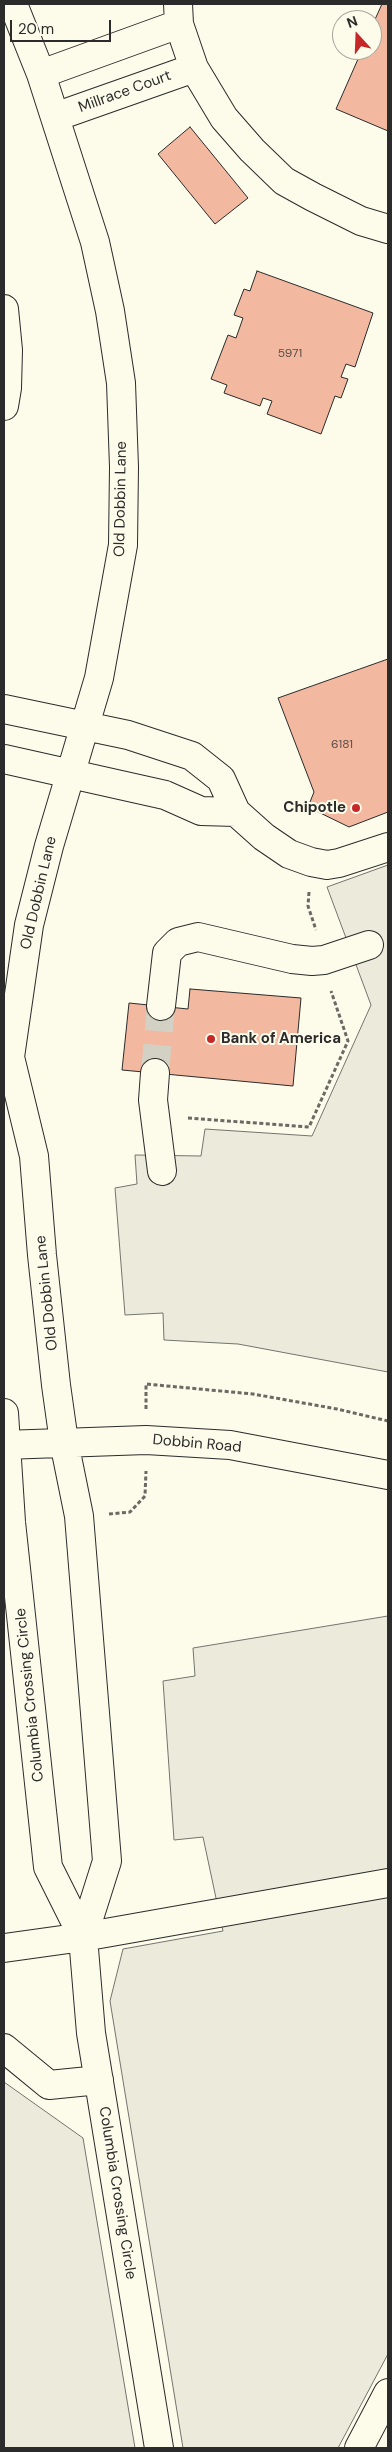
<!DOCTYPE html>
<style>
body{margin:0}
#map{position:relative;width:392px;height:2452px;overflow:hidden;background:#fdfbea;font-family:"DM Sans",sans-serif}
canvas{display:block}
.frame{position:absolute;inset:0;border:5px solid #2b2b2b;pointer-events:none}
.north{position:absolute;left:332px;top:10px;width:50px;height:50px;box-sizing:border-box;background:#fdfbea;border:1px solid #a9a89e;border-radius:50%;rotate:340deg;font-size:14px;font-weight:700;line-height:20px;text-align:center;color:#2b2b2b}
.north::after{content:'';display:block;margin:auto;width:18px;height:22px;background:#c62828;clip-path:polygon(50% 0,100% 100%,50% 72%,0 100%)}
.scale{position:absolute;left:10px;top:20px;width:101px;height:22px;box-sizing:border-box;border:2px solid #2b2b2b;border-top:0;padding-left:6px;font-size:15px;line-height:18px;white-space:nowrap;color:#2b2b2b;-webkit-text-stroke:4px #fdfbea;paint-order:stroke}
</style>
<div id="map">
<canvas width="392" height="2452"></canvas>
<div class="frame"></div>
<div class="north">N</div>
<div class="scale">20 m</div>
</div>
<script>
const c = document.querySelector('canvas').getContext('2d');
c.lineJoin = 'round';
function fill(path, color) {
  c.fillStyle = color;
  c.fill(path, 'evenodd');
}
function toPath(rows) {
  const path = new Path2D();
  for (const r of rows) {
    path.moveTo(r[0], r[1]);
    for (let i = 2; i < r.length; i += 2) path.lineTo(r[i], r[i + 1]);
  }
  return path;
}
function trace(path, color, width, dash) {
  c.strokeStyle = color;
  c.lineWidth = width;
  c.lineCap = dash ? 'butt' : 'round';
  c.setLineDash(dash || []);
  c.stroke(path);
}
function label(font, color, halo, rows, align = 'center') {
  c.font = font + ' "DM Sans",sans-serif';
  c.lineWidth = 4;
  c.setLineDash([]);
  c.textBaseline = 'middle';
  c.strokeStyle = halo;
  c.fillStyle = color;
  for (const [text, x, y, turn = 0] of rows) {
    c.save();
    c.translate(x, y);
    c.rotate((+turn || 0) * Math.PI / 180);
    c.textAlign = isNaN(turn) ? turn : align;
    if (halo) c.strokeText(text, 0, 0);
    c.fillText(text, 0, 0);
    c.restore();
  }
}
const parking = toPath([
 [388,865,388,1372,238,1344,164,1340,163,1313,125,1315,115,1188,137,1184,135,1155,201,1156,205,1129,312,1136,371,1005,327,887,388,865],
 [388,1616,388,2354,338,2448,183,2448,110,2001,123,1949,223,1931,203,1837,174,1840,163,1681,195,1676,193,1648,388,1616],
 [4,2082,83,2138,135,2448,4,2448,4,2082]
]);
fill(parking, '#eceadb');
trace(parking, '#74746e', 1);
const building = toPath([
 [382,4,388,4,388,131,336,109,362,50,372,50,372,26,382,4],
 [190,127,248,198,215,224,158,154,190,127],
 [257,271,373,313,355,367,346,364,341,377,348,379,341,398,335,396,321,434,267,414,272,401,263,398,260,406,224,393,227,385,211,379,228,335,236,338,243,318,234,315,244,289,250,291,257,271],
 [388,659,388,812,349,827,308,807,314,792,278,698,388,659],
 [190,989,301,998,293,1086,122,1070,129,1003,188,1009,190,989]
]);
fill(building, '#f2b8a0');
trace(building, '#2b2b2b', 1);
trace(toPath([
 [155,1073,161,1006]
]), '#d3d1c4', 28, [28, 14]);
const minor = toPath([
 [178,4,179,24,194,68,224,118,252,150,284,181,313,197,361,221,388,229],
 [41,74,179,24],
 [55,117,194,68],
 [4,309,8,350,7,388,4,406],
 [4,709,128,735,192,756,221,779,236,812,264,837,289,854,311,862,327,865,339,863,388,847],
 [4,759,165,795,201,811,236,812],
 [161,1006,167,953,178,942,198,937,292,959,312,961,324,960,369,945],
 [10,1057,34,1156,42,1255,56,1385,64,1442,79,1516,107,1861,83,1937],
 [4,1073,10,1057,29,925,49,846,99,678,123,545,124,467,121,383,110,311,95,242,41,74,13,4],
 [155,1073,153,1100,162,1171],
 [4,1413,11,1522,48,1867,83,1937,91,2033,159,2448],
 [4,1445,146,1440,230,1445,388,1475],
 [4,1948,83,1937,388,1883],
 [4,2048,49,2085,99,2080],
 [359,2448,388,2393]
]);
trace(minor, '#2b2b2b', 30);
trace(toPath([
 [309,892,308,906,316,930],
 [188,1118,309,1127,348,1041,331,991],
 [146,1409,146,1384,253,1394,337,1409,388,1421],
 [109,1514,130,1512,145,1496,146,1471]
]), '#6a6964', 3, [4, 2.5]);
trace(minor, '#fdfbea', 28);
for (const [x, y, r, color] of [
 [356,808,5,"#c62828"],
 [211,1039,5,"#c62828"]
]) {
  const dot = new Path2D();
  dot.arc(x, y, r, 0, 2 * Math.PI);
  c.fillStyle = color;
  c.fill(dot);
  trace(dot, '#fdfbea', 2);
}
label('12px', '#5d4e48', null, [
 ["5971",290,354],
 ["6181",342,745]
]);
label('15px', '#2b2b2b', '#fdfbea', [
 ["Millrace Court",125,92,-20],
 ["Old Dobbin Lane",121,499,-89],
 ["Old Dobbin Lane",39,893,-77],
 ["Old Dobbin Lane",47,1293,-96],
 ["Dobbin Road",197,1444,5],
 ["Columbia Crossing Circle",30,1695,-96],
 ["Columbia Crossing Circle",117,2193,81]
]);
label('bold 15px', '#2b2b2b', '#fdfbea', [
 ["Chipotle",346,808],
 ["Bank of America",221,1039,"left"]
], 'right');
</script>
